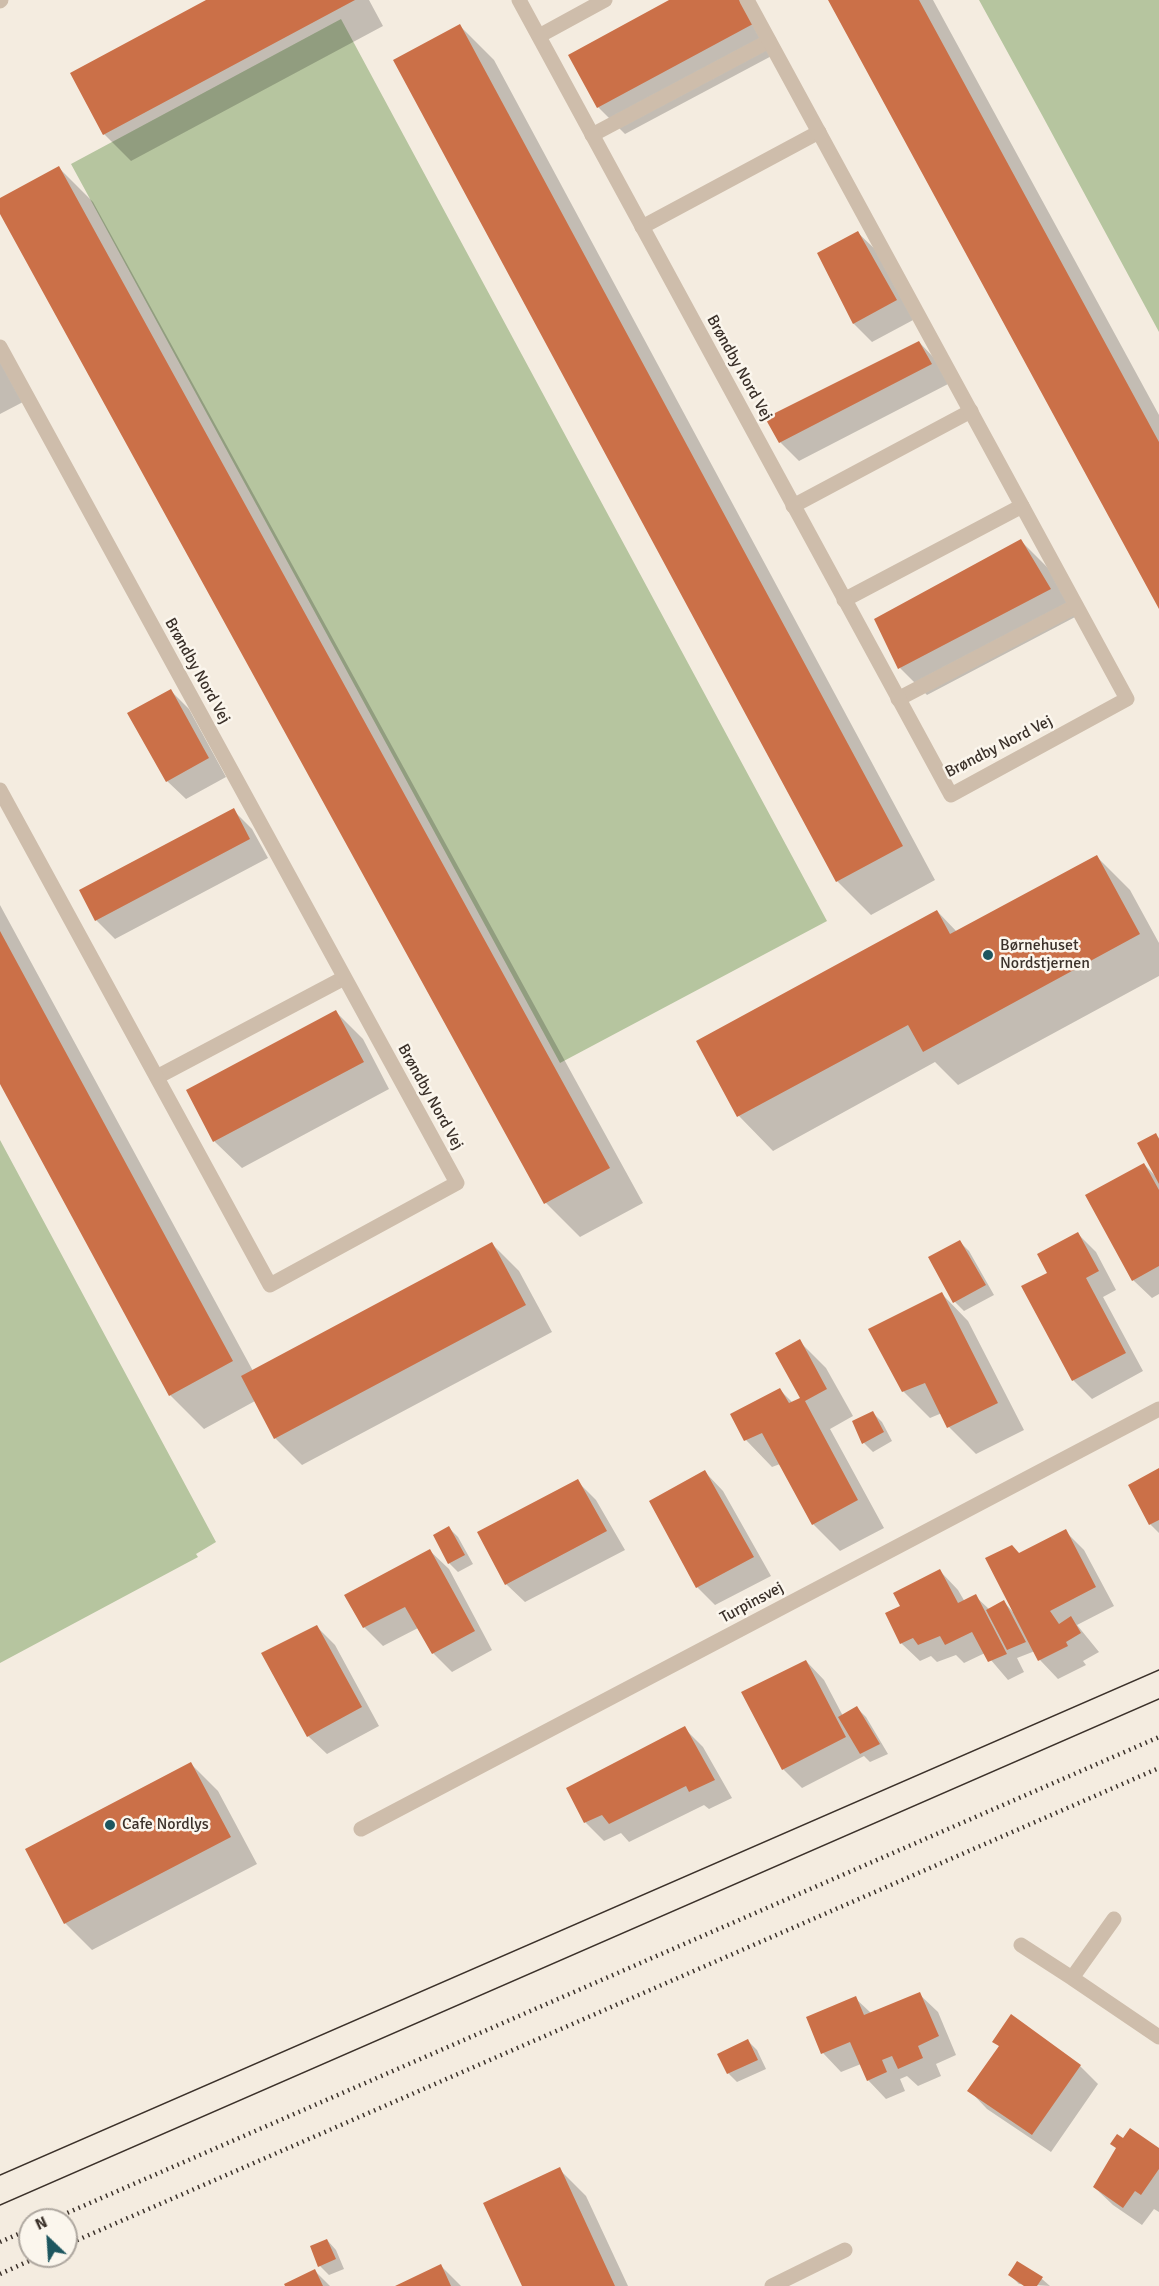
<!DOCTYPE html>
<meta charset="utf-8">
<style>
body{margin:0}
#map{position:relative;width:1159px;height:2286px;overflow:hidden;background:#f4ece0;font-family:Signika,sans-serif}
canvas{display:block}
.north{position:absolute;left:18px;top:2208px;width:60px;height:60px;box-sizing:border-box;background:#fbf6ed;border:2px solid #aea79f;border-radius:50%;rotate:335deg;font-size:16px;font-weight:700;line-height:24px;text-align:center;color:#3b312a}
.north::after{content:'';display:block;margin:auto;width:21px;height:27px;background:#1d565f;clip-path:polygon(50% 0,100% 100%,50% 72%,0 100%)}
</style>
<div id="map">
<canvas width="1159" height="2286"></canvas>
<div class="north">N</div>
</div>
<script>
const c = document.querySelector('canvas').getContext('2d');
c.lineJoin = 'round';
function fill(path, color) {
  c.fillStyle = color;
  c.fill(path, 'evenodd');
}
function toPath(rows) {
  const path = new Path2D();
  for (const r of rows) {
    path.moveTo(r[0], r[1]);
    for (let i = 2; i < r.length; i += 2) path.lineTo(r[i], r[i + 1]);
  }
  return path;
}
function trace(path, color, width, dash) {
  c.strokeStyle = color;
  c.lineWidth = width;
  c.lineCap = dash ? 'butt' : 'round';
  c.setLineDash(dash || []);
  c.stroke(path);
}
function label(font, color, halo, rows, align = 'center') {
  c.font = font + ' Signika,sans-serif';
  c.lineWidth = 5;
  c.setLineDash([]);
  c.textBaseline = 'middle';
  c.strokeStyle = halo;
  c.fillStyle = color;
  for (const [text, x, y, turn = 0] of rows) {
    c.save();
    c.translate(x, y);
    c.rotate((+turn || 0) * Math.PI / 180);
    c.textAlign = isNaN(turn) ? turn : align;
    if (halo) c.strokeText(text, 0, 0);
    c.fillText(text, 0, 0);
    c.restore();
  }
}
fill(toPath([
 [979,0,1159,0,1159,332,1042,115],
 [341,19,827,921,560,1063,71,164],
 [0,1140,216,1542,196,1554,198,1557,0,1663]
]), '#b6c59f');
fill(toPath([
 [209,0,369,0,383,26,131,161,104,134],
 [673,0,749,0,779,52,625,134,598,107],
 [830,0,933,0,1159,415,1159,606],
 [460,26,494,60,935,880,871,915,837,881],
 [59,168,93,202,643,1203,580,1237,546,1203,0,211,0,200],
 [858,233,877,251,915,319,872,342,854,324],
 [919,342,937,361,950,383,799,461,780,442],
 [0,360,23,402,0,414],
 [1021,541,1048,568,1077,616,927,695,900,668],
 [171,691,189,709,226,777,186,799,167,781],
 [233,810,252,829,268,858,115,939,96,920],
 [1096,856,1130,890,1159,943,1159,976,958,1085,935,1062,773,1151,739,1116,698,1041,937,911,957,932],
 [0,905,253,1371,492,1244,519,1271,552,1332,302,1465,275,1438,255,1401,204,1429,170,1395,0,1081],
 [336,1012,363,1039,389,1089,242,1168,215,1142,188,1091],
 [1156,1135,1159,1138,1159,1294,1152,1298,1133,1280,1144,1164,1156,1177],
 [1078,1234,1096,1252,1116,1290,1103,1297,1143,1371,1092,1399,1073,1380,1023,1287,1049,1274],
 [960,1242,969,1251,994,1295,964,1311,955,1302],
 [942,1294,968,1321,1024,1430,976,1454,949,1427,942,1413,930,1418,903,1391],
 [799,1341,826,1368,853,1416,830,1429,884,1528,840,1551,813,1524,780,1464,772,1467,746,1440,780,1390,793,1403,802,1399],
 [873,1413,882,1422,892,1441,873,1452,864,1443],
 [1159,1469,1159,1533,1150,1524],
 [705,1472,723,1491,771,1576,715,1605,697,1587],
 [577,1481,596,1500,625,1550,525,1602,506,1584],
 [449,1528,458,1537,473,1564,458,1572,449,1563],
 [1065,1531,1084,1550,1114,1606,1077,1625,1099,1652,1083,1661,1086,1665,1058,1679,1040,1660,1035,1651,1017,1658,1024,1672,1008,1680,985,1653,964,1663,956,1655,937,1662,931,1656,920,1661,901,1643,902,1606,940,1571,958,1590,965,1602,975,1596,990,1610,1004,1602,1013,1612,1019,1554],
 [430,1551,449,1569,492,1650,452,1672,433,1653,418,1628,383,1646,364,1627],
 [317,1627,335,1645,379,1726,327,1754,308,1736],
 [806,1661,824,1680,843,1716,857,1708,866,1717,888,1754,870,1762,864,1756,802,1788,783,1769],
 [684,1728,703,1747,732,1798,709,1809,704,1805,629,1842,621,1833,604,1841,586,1823,568,1788],
 [191,1764,218,1791,257,1864,92,1950,65,1923,27,1849],
 [919,1994,938,2012,956,2055,936,2064,941,2076,918,2086,907,2076,900,2079,905,2091,886,2099,868,2080,861,2064,841,2072,823,2053,855,1998,872,2014],
 [748,2041,757,2050,766,2069,737,2082,728,2073],
 [994,2041,1080,2066,1098,2084,1051,2152,987,2109,969,2090,1000,2047],
 [1159,2149,1159,2212,1154,2209,1142,2225,1113,2205,1094,2187],
 [559,2169,586,2196,628,2286,523,2286],
 [327,2240,336,2250,344,2269,329,2275,320,2266],
 [1018,2263,1042,2279,1050,2286,1019,2284,1010,2275],
 [441,2266,461,2286,399,2286],
 [315,2271,330,2286,287,2286]
]), '#0003');
fill(toPath([
 [206,0,355,0,103,135,70,73],
 [669,0,739,0,753,24,597,108,568,55],
 [828,0,919,0,1159,442,1159,609],
 [460,24,903,846,836,882,393,60],
 [59,166,610,1168,544,1204,0,214,0,198],
 [858,231,897,300,853,324,817,253],
 [919,341,932,364,779,443,765,418],
 [1021,539,1051,589,898,669,874,619],
 [171,689,209,758,166,782,127,713],
 [234,808,250,839,95,921,79,890],
 [1097,855,1140,934,923,1052,908,1025,737,1117,696,1041,937,910,950,934],
 [0,931,233,1361,169,1396,0,1084],
 [336,1010,364,1062,213,1142,186,1090],
 [1156,1133,1159,1139,1159,1184,1137,1143],
 [1144,1163,1159,1190,1159,1266,1132,1281,1085,1195],
 [1078,1232,1099,1271,1086,1278,1126,1353,1072,1381,1021,1286,1047,1273,1037,1254],
 [960,1240,986,1285,953,1303,928,1257],
 [492,1242,526,1305,274,1439,241,1376],
 [942,1292,998,1403,947,1428,925,1383,902,1392,868,1329],
 [800,1339,827,1389,805,1401,858,1500,812,1525,762,1433,744,1441,730,1414,780,1388,789,1403,800,1398,775,1353],
 [873,1411,884,1432,862,1444,852,1421],
 [1159,1468,1159,1520,1149,1525,1128,1485],
 [705,1470,754,1557,696,1588,649,1501],
 [578,1479,607,1531,505,1585,477,1532],
 [449,1526,465,1555,448,1564,433,1535],
 [1066,1529,1096,1587,1050,1611,1059,1624,1071,1616,1081,1633,1066,1642,1068,1646,1038,1661,985,1558,1012,1545,1019,1553],
 [430,1549,475,1631,432,1654,405,1607,363,1628,344,1595],
 [940,1569,958,1603,976,1594,1007,1654,988,1662,972,1632,945,1645,940,1636,918,1645,913,1638,900,1644,885,1613,900,1606,893,1593],
 [1004,1600,1026,1642,1007,1650,986,1610],
 [317,1625,362,1707,307,1737,261,1653],
 [806,1660,846,1737,782,1770,741,1692],
 [857,1706,880,1744,860,1754,838,1717],
 [685,1726,715,1780,689,1792,686,1786,609,1824,602,1815,584,1823,566,1788],
 [191,1762,231,1837,64,1924,25,1849],
 [920,1992,939,2036,918,2046,923,2058,898,2069,892,2056,882,2060,887,2072,867,2081,850,2042,821,2054,806,2017,856,1996,864,2015],
 [1011,2014,1081,2065,1032,2135,967,2091,999,2046,992,2042],
 [748,2039,758,2060,727,2074,717,2054],
 [1130,2128,1159,2148,1159,2169,1141,2195,1135,2191,1123,2208,1093,2187,1116,2148,1110,2144,1117,2134,1123,2138],
 [560,2167,615,2286,522,2286,483,2203],
 [327,2239,336,2259,318,2267,310,2246],
 [1017,2261,1043,2277,1037,2286,1024,2286,1008,2275],
 [441,2264,451,2286,395,2286],
 [315,2269,323,2286,285,2286,284,2284]
]), '#cb7048');
trace(toPath([
 [539,36,605,0],
 [592,135,769,41],
 [642,227,819,132],
 [793,506,971,411],
 [844,600,1022,506],
 [898,699,1076,606],
 [157,1077,344,978]
]), '#cebdab', 15);
trace(toPath([
 [519,0,951,795,1127,699,747,0],
 [0,1,1,0],
 [0,347,457,1183,270,1285,0,790],
 [361,1829,1159,1409],
 [1114,1919,1072,1978,1159,2037],
 [1021,1945,1072,1978],
 [772,2286,845,2250]
]), '#cebdab', 15);
trace(toPath([
 [0,2175,1159,1670],
 [0,2205,1159,1699]
]), '#3b312a', 1.5);
trace(toPath([
 [51,2220,1159,1737],
 [0,2242,30,2229],
 [66,2245,1159,1768],
 [0,2274,40,2256]
]), '#3b312a', 4.5, [1.5, 4.5]);
for (const [x, y, r, color] of [
 [988,955,6,"#1d565f"],
 [110,1825,6,"#1d565f"]
]) {
  const dot = new Path2D();
  dot.arc(x, y, r, 0, 2 * Math.PI);
  c.fillStyle = color;
  c.fill(dot);
  trace(dot, '#fbf6ed', 2);
}
label('16px', '#3b312a', '#fbf6ed', [
 ["Brøndby Nord Vej",739,368,61],
 ["Brøndby Nord Vej",197,671,61],
 ["Brøndby Nord Vej",999,747,-27],
 ["Brøndby Nord Vej",430,1097,61],
 ["Turpinsvej",752,1603,-28]
]);
label('16px', '#3b312a', '#fbf6ed', [
 ["Børnehuset",1000,946],
 ["Nordstjernen",1000,964],
 ["Cafe Nordlys",122,1825]
], 'left');
</script>
